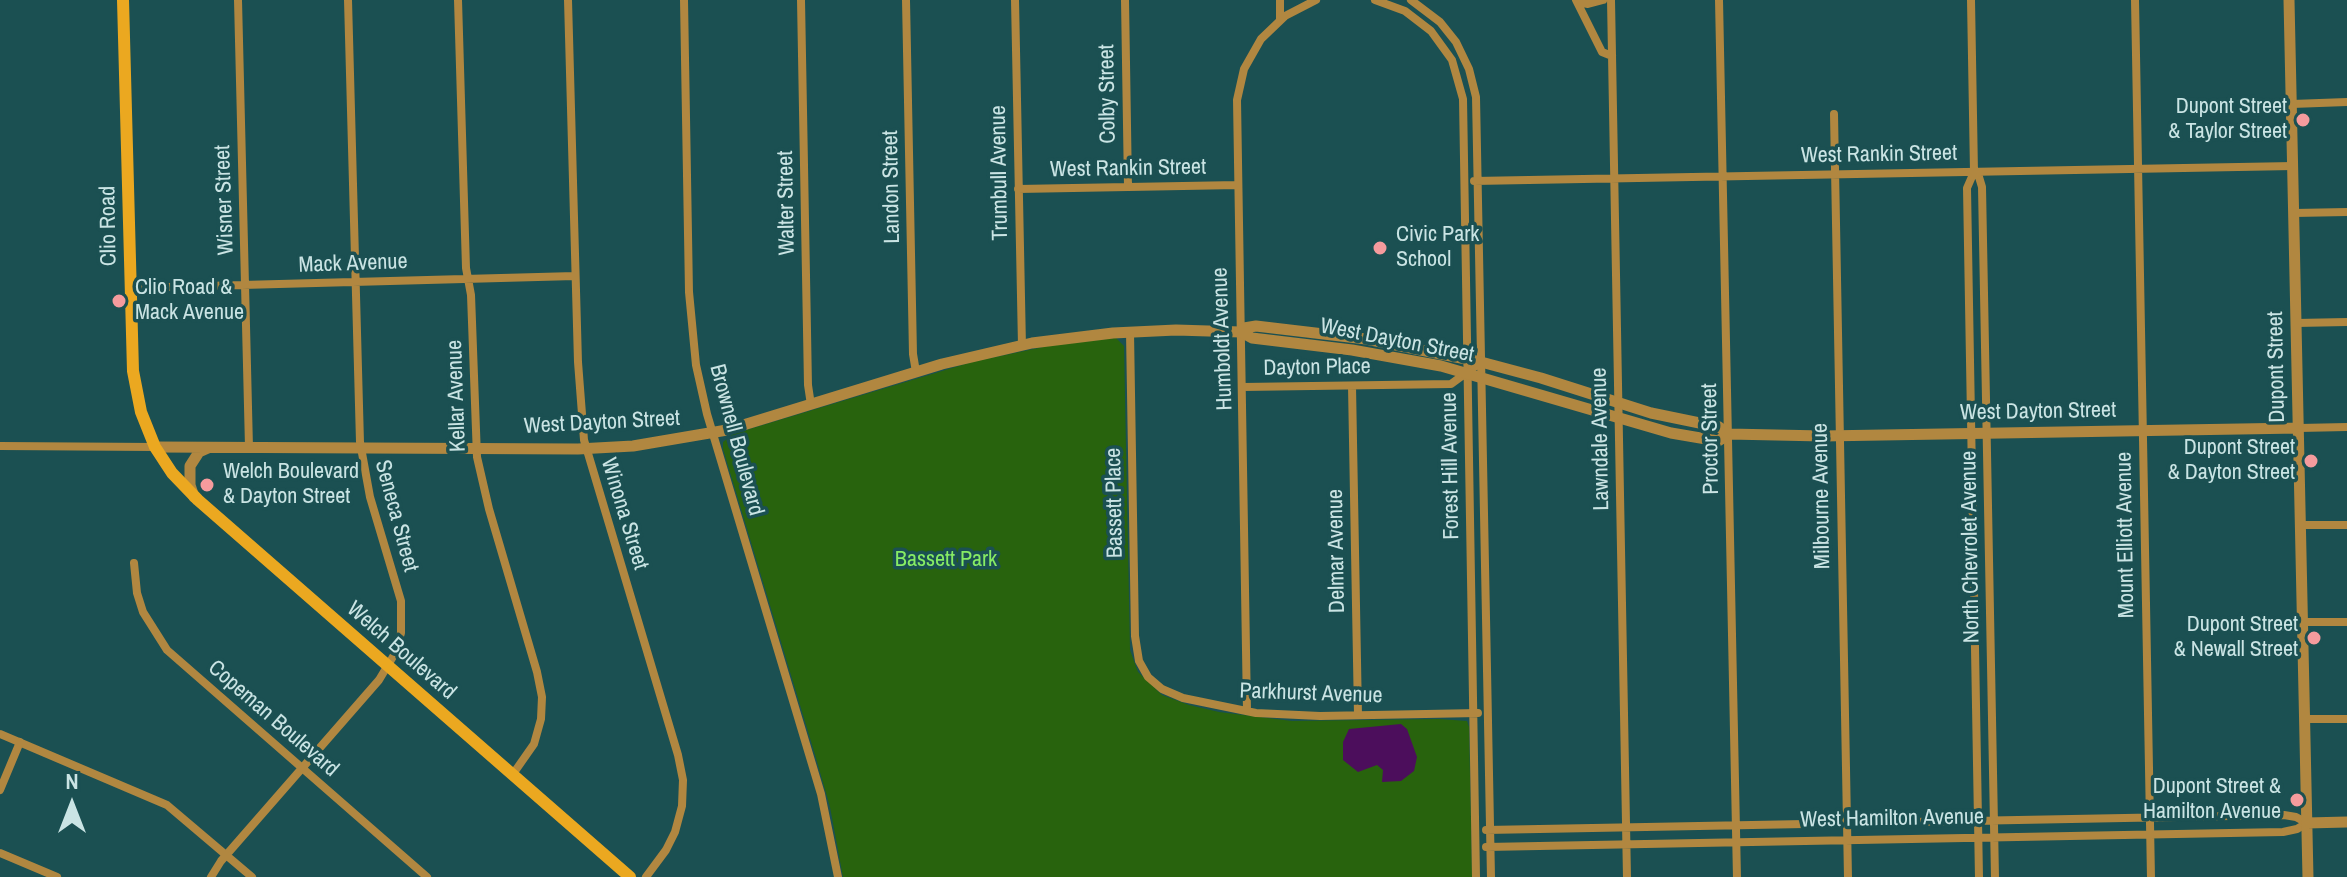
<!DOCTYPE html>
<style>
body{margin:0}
#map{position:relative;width:2347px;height:877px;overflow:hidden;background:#1b5052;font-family:"Archivo Narrow",sans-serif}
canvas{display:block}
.north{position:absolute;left:32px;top:765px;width:80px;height:80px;-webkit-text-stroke:6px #1b5052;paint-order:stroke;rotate:0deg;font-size:22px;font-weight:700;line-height:32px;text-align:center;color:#cae4e4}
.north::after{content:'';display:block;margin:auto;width:28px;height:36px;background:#cae4e4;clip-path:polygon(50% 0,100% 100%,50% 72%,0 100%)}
</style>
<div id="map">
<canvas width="2347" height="877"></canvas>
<div class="north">N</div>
</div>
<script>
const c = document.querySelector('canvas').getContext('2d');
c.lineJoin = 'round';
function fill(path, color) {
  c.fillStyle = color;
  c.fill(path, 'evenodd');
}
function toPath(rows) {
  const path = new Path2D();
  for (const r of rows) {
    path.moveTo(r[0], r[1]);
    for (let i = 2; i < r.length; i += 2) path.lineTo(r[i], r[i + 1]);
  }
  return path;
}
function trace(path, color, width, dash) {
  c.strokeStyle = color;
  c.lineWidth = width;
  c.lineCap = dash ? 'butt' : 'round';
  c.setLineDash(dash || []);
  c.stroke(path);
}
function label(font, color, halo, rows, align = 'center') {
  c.font = font + ' "Archivo Narrow",sans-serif';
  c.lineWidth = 7;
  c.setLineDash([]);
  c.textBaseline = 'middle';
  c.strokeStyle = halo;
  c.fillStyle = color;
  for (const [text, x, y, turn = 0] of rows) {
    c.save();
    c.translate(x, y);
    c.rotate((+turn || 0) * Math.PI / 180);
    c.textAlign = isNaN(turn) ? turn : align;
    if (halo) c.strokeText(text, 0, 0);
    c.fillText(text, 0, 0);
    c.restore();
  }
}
fill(toPath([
 [1116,338,1124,346,1130,650,1138,672,1162,695,1189,705,1219,712,1292,721,1439,719,1467,721,1469,727,1472,877,843,877,830,807,816,758,723,449,723,442,733,434,972,362,1048,346]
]), '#28630d');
fill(toPath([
 [1401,724,1407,729,1417,757,1414,771,1401,781,1382,782,1383,770,1377,765,1358,772,1343,760,1343,742,1349,729]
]), '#4c0e5c');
trace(toPath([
 [238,0,249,447],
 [458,0,466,268,471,295,477,457,489,509,537,672,542,697,541,719,534,744,513,774],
 [568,0,578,362,584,440,678,755,683,780,682,806,675,832,666,850,646,877],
 [684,0,689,292,696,365,707,414,821,794,838,877],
 [801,0,808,385,811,405],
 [906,0,913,354,916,372],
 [1015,0,1022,346],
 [1125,0,1128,187],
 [1280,0,1280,19],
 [1375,0,1405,11,1431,31,1452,60,1463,99,1476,877],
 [1411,0,1440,22,1456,42,1469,69,1476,97,1491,877],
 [1576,0,1602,52,1612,56],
 [1611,0,1627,877],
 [1719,0,1737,877],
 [1971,0,1974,172,1979,177,1982,187,1995,877],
 [2135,0,2151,877],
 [1578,2,1588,4,1603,0],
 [2292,104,2347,102],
 [1834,114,1848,877],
 [1974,172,1967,188,1979,877],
 [1474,181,2293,166],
 [1018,189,1238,185],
 [2294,213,2347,212],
 [131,288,575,276],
 [2296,323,2347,322],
 [1130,332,1135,636,1139,661,1148,677,1162,689,1183,698,1256,713,1320,716,1478,713],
 [1352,386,1358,715],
 [1243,387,1451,384,1481,362],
 [2299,428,2347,427],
 [0,446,155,447],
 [2301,525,2347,525],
 [134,563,137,593,143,612,167,650,427,877],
 [2303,622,2347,622],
 [1247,711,1237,100,1244,69,1261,39,1285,16,1316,0],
 [2304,719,2347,719],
 [0,734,167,805,252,877],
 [0,790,20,742],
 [1486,830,2284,815,2296,817,2307,823],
 [1486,847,2283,832,2297,829,2307,823],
 [0,853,57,877],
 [211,877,221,861,379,680,394,655,401,633,401,601,370,497,360,442,348,0]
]), '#b18740', 8);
trace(toPath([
 [2289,0,2308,877],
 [1241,332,1252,338,1352,350,1441,366,1671,433,1718,441,1729,434],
 [155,447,578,449,633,446,727,430,942,364,1032,343,1113,333,1176,330,1241,332,1244,328,1256,326,1366,339,1481,362,1541,378,1651,413,1719,427,1729,434,1823,436,2299,428],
 [194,497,190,485,190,466,199,452,208,448],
 [2307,823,2347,822]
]), '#b18740', 11);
trace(toPath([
 [123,0,133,371,141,412,155,447,172,473,198,500,630,877]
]), '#eba820', 12);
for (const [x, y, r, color] of [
 [2303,120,8,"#f59b9d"],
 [1380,248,8,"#f59b9d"],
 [119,301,8,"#f59b9d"],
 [2311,461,8,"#f59b9d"],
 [207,485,8,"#f59b9d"],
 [2314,638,8,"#f59b9d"],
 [2297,800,8,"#f59b9d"]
]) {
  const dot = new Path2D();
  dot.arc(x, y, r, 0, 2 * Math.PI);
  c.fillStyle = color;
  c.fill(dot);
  trace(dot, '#1b5052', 3);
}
label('22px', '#cae4e4', '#1b5052', [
 ["Colby Street",1108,94,-91],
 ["West Rankin Street",1879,155,-1],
 ["West Rankin Street",1128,169,-1],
 ["Trumbull Avenue",1000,173,-91],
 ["Landon Street",892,187,-91],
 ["Wisner Street",225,200,-92],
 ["Walter Street",787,203,-91],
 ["Clio Road",109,226,-91],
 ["Mack Avenue",353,264,-2],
 ["Humboldt Avenue",1223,339,-92],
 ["West Dayton Street",1397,341,11],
 ["Dupont Street",2277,367,-91],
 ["Dayton Place",1317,368,-1],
 ["Kellar Avenue",457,396,-92],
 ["West Dayton Street",2038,412,-1],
 ["West Dayton Street",602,423,-3],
 ["Lawndale Avenue",1601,439,-91],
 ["Proctor Street",1711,439,-91],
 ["Brownell Boulevard",736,440,75],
 ["Forest Hill Avenue",1451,466,-91],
 ["Milbourne Avenue",1822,496,-91],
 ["Bassett Place",1115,503,-91],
 ["Winona Street",624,514,73],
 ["Seneca Street",396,516,75],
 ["Mount Elliott Avenue",2126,535,-91],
 ["North Chevrolet Avenue",1971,547,-91],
 ["Delmar Avenue",1337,551,-91],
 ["Welch Boulevard",401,651,41],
 ["Parkhurst Avenue",1311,694,2],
 ["Copeman Boulevard",273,719,41],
 ["West Hamilton Avenue",1892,819,-1]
]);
label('22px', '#cae4e4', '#1b5052', [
 ["Dupont Street",2287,107],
 ["& Taylor Street",2287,132],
 ["Civic Park",1396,235,"left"],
 ["School",1396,260,"left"],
 ["Clio Road &",135,288,"left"],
 ["Mack Avenue",135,313,"left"],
 ["Dupont Street",2295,448],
 ["& Dayton Street",2295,473],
 ["Welch Boulevard",223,472,"left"],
 ["& Dayton Street",223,497,"left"],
 ["Dupont Street",2298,625],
 ["& Newall Street",2298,650],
 ["Dupont Street &",2281,787],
 ["Hamilton Avenue",2281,812]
], 'right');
label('22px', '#87ec64', '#1b5052', [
 ["Bassett Park",946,560]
]);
</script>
